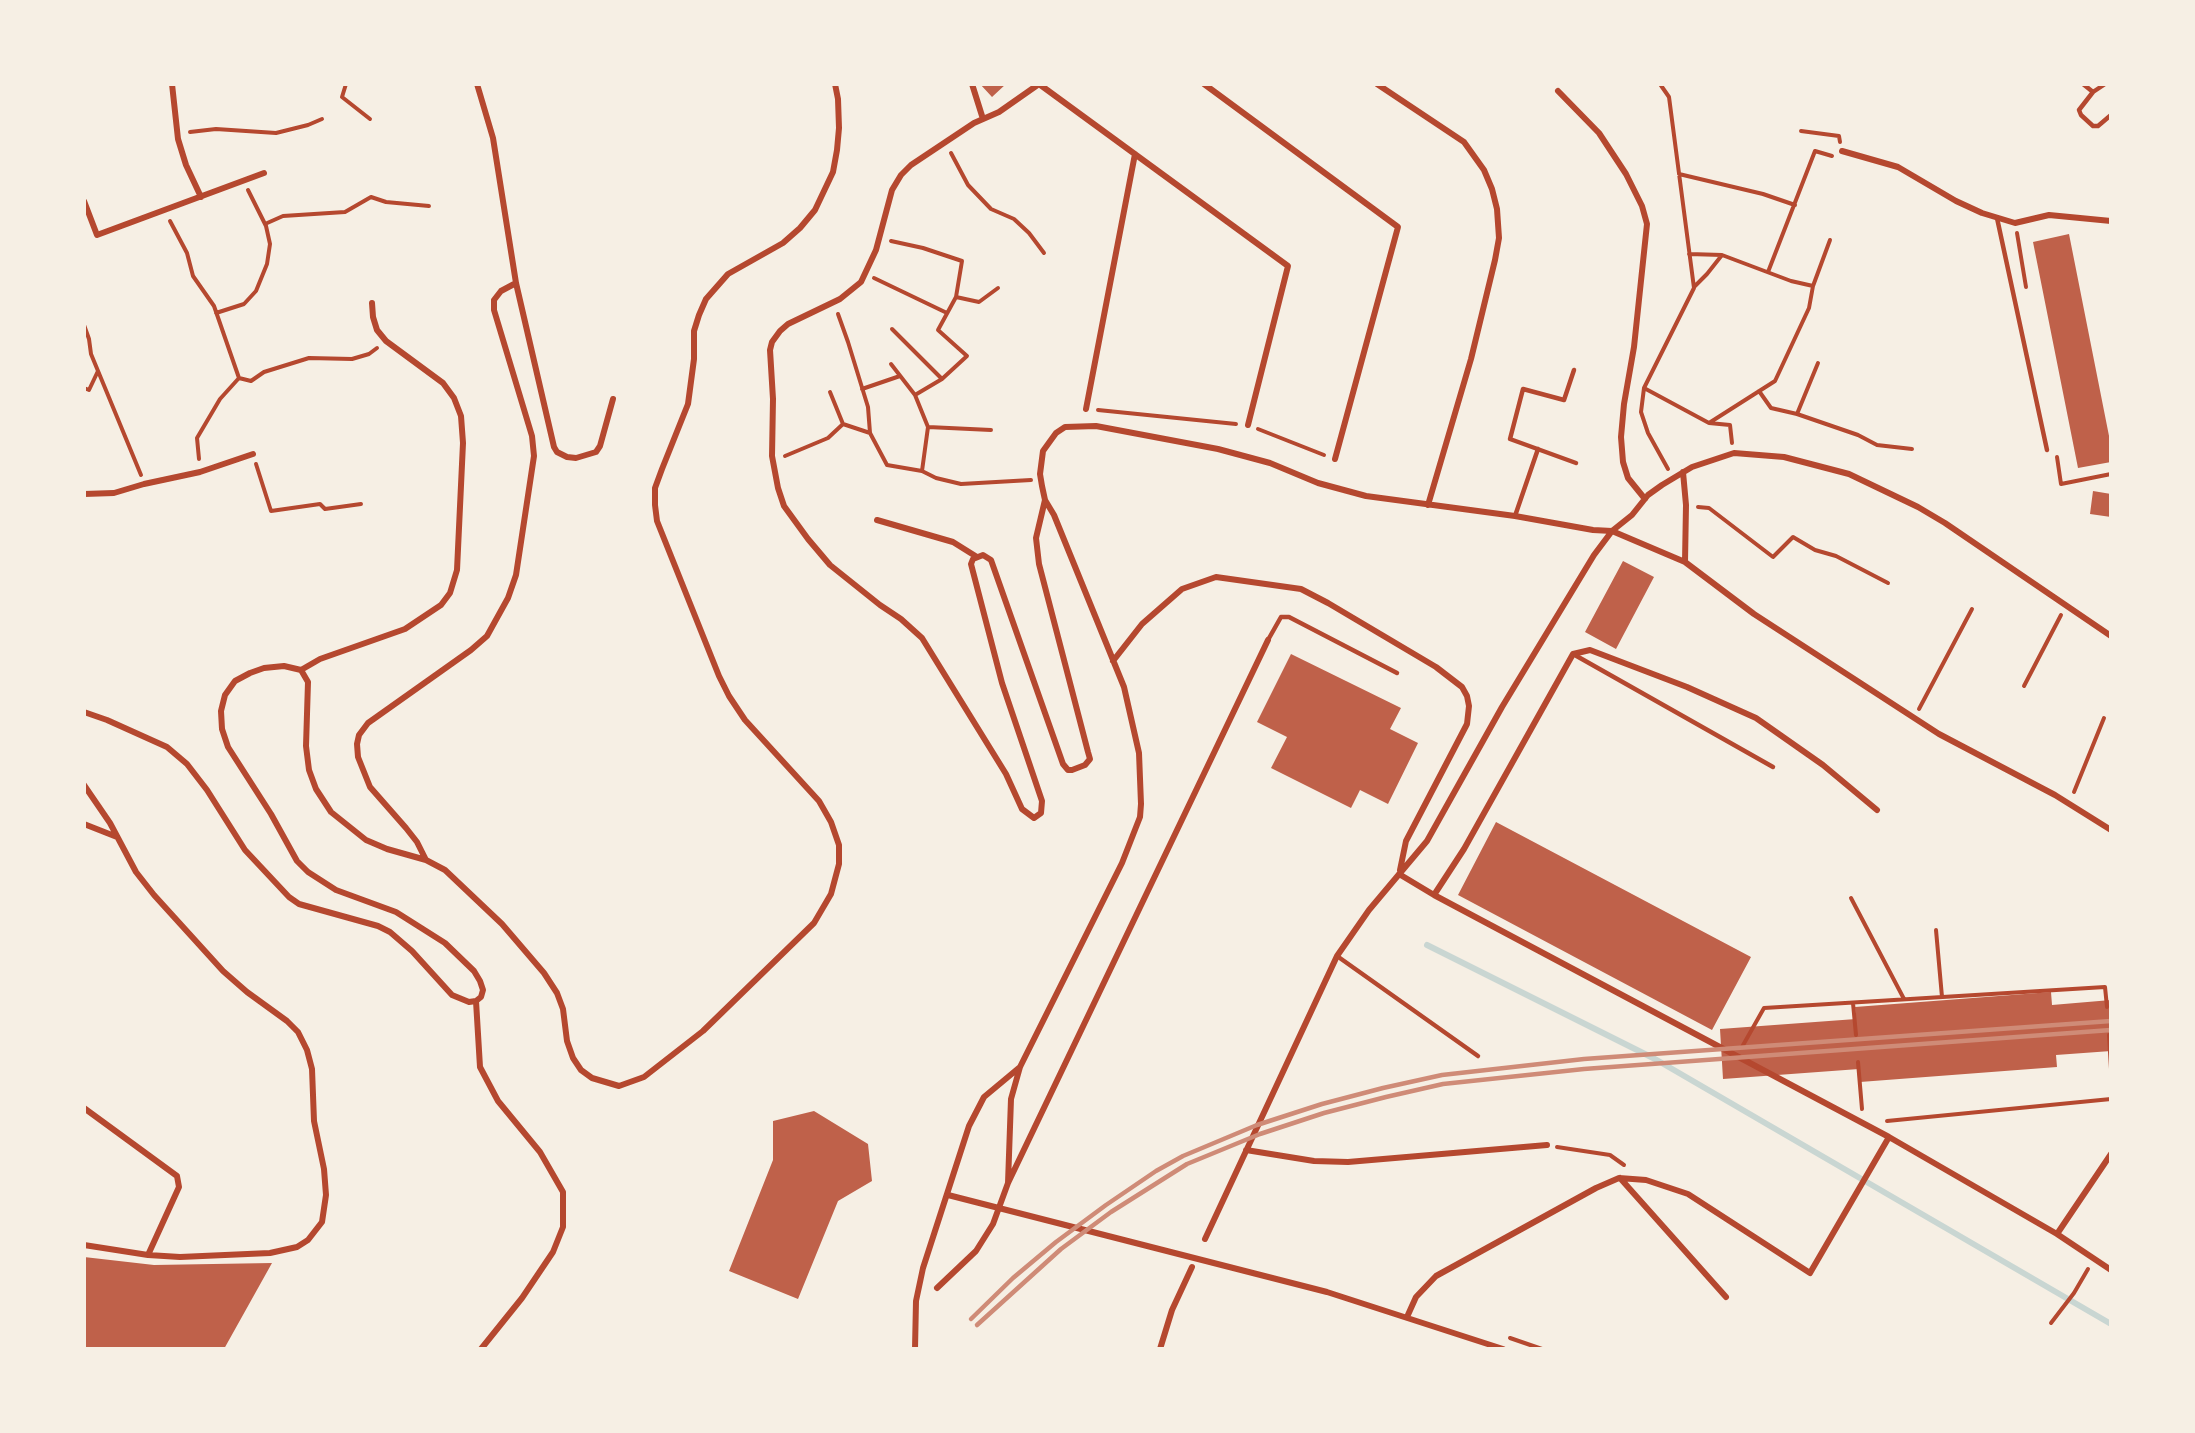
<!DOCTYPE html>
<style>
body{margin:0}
#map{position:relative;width:2195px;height:1433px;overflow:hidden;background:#f6efe4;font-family:"IBM Plex Sans",sans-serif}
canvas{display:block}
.frame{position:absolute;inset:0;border:86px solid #f6efe4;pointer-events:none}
</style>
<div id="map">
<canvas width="2195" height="1433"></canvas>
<div class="frame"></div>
</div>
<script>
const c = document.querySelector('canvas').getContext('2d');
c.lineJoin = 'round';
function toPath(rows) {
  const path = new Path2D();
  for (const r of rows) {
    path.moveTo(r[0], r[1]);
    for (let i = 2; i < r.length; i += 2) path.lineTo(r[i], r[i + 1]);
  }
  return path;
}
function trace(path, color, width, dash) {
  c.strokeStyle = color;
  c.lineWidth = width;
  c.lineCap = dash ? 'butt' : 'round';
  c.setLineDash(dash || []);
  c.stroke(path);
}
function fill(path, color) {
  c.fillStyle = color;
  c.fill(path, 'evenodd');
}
trace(toPath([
 [1427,945,1655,1059,2111,1324]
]), '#c9d6d2', 6);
fill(toPath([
 [980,84,1006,84,992,97],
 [2069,234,2111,446,2111,462,2078,468,2033,242],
 [2093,491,2111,494,2111,517,2090,514],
 [1623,561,1654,577,1616,649,1585,632],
 [1291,654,1401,708,1390,729,1418,743,1388,804,1360,790,1351,808,1271,768,1287,737,1257,722],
 [1496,822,1751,957,1712,1030,1458,895],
 [2051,992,2052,1005,2111,1000,2111,1051,2056,1055,2057,1067,1860,1082,1859,1069,1723,1079,1720,1029,1856,1019,1855,1007],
 [814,1111,868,1144,872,1181,838,1201,798,1299,729,1271,773,1160,773,1121],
 [84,1257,154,1265,272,1263,224,1349,86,1349,84,1342]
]), '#bf614a');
trace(toPath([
 [134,84,139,84],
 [346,84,342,97,370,119],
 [1660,84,1669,97,1694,288,1644,388,1641,412,1648,433,1668,469],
 [1801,131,1839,136,1840,142],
 [190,132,216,129,276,133,308,125,322,119],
 [951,153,968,185,991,209,1014,219,1029,233,1044,253],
 [1679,174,1763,194,1795,205],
 [170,221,187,253,193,276,214,306,239,378],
 [265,224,283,216,345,212,371,197,386,202,429,206],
 [2017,233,2026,287],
 [891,241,923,248,962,261,956,297,938,330,967,356,942,379,915,395],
 [1689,254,1722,255],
 [1768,272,1815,151,1832,156],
 [874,278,947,313],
 [1694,287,1707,274,1722,255,1791,281,1813,286],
 [956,297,979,302,998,288],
 [216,313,244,304,256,291,267,264,270,244,266,226,248,190],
 [838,314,848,342,868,407,870,433,887,465,922,471,936,478,961,484,1031,480],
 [84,325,89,339,91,354,141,475],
 [892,329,942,379],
 [891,364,915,395,928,427,922,471],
 [239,378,251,381,264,372,309,358,352,359,369,354,377,348],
 [84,388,89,390,98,371],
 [1644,388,1709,423,1730,425,1732,443],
 [862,389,900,376],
 [1759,391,1771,408,1797,414,1858,435,1877,445,1912,449],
 [830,392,843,424],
 [1098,410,1236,424],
 [1797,414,1818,363],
 [1709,423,1775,381,1809,308,1813,286,1830,240],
 [928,427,991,430],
 [1258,429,1324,455],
 [785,456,828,438,843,424,870,433],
 [2057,457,2061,484,2111,474],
 [199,459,197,438,220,399,239,378],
 [256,464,271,511,320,504,325,509,361,504],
 [1698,507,1709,508,1773,557,1793,537,1815,550,1836,556,1888,583],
 [2024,686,2061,615],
 [1919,709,1972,609],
 [2074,792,2104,718],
 [1851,898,1904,999],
 [1936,930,1942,997],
 [1853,1003,1856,1035],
 [2109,1035,2111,1069],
 [1742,1047,1764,1008,2105,987,2107,1007],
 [1858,1062,1862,1109],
 [1887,1121,2111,1099],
 [1557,1147,1610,1155,1624,1165],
 [2051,1323,2074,1293,2088,1269],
 [1510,1338,1542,1349]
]), '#b5482f', 4);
trace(toPath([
 [2083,84,2093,92],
 [2105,84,2093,92,2079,110,2081,115,2093,126,2098,126,2111,115],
 [1997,218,2047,450],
 [1574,370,1564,400,1523,389,1510,439,1576,463],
 [1515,516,1538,449],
 [1268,640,1281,617,1289,617,1397,673],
 [1573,654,1773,767],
 [1337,956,1478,1056]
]), '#b5482f', 4.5);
trace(toPath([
 [172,84,178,139,186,165,201,197],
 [477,84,493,138,516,283,554,447,557,452,567,457,576,458,596,452,600,446,613,399],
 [972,84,983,119],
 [1039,84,999,112,974,123,911,165,901,175,892,190,876,250,861,282,840,299,788,324,780,331,772,342,770,350,773,399,772,456,778,488,784,506,808,539,830,565,880,605,901,619,922,638,1006,774,1022,809,1034,818,1041,813,1042,801,1002,683,971,564,973,559,983,555,991,560,1063,764,1068,770,1072,770,1085,765,1090,759,1088,752,1039,564,1036,538,1045,500],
 [1039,84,1288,266,1248,425],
 [1204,84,1398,227,1335,459],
 [1377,84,1464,142,1484,170,1492,189,1497,209,1499,238,1495,260,1471,359,1428,505],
 [1558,91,1599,133,1626,174,1642,206,1647,224,1634,347,1624,404,1621,437,1623,462,1628,478,1645,499],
 [1842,151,1898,167,1956,201,1982,213,2015,223,2049,215,2111,221],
 [84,201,97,235,264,173],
 [1086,409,1135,154],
 [1683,472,1686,505,1685,562],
 [84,494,114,493,144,484,200,472,253,454],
 [877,520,953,542,977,557],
 [1113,661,1142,624,1182,589,1216,577,1301,589,1328,603,1436,667,1462,687,1467,696,1469,706,1467,724,1406,841,1400,870],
 [301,670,308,682,306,746,309,770,316,789,331,812,366,840,387,849,426,860,445,870,502,924,544,973,557,993,563,1009,567,1041,573,1058,581,1070,592,1078,619,1086,644,1077,703,1031,814,923,831,894,839,864,839,845,831,822,819,801,745,720,729,696,719,676,657,521,655,505,655,488,662,469,688,404,694,359,694,331,699,315,706,299,728,274,783,243,800,228,815,210,833,172,837,150,839,128,838,99,835,84],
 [301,670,320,659,405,629,441,605,450,593,457,570,463,443,461,416,454,398,443,383,386,341,377,330,373,317,372,303],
 [84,712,107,720,167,747,187,764,207,790,245,850,289,897,299,904,378,926,390,932,412,951,452,995,469,1002,476,1001,481,997,483,990,480,981,474,971,445,943,396,912,336,890,308,872,297,861,271,814,228,747,222,729,221,711,225,695,235,681,250,673,264,668,284,666,301,670],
 [84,785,110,823,136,872,154,895,223,971,247,992,287,1021,298,1032,307,1050,312,1069,314,1121,324,1169,326,1195,322,1222,308,1240,297,1247,270,1253,180,1257,148,1255,84,1245],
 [84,824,117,837],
 [426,860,417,842,406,828,370,787,358,757,357,744,359,735,368,723,471,650,487,636,508,598,516,575,534,456,532,436,494,310,494,300,501,291,516,283],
 [1399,874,1434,895,1889,1137,2057,1234,2111,1270],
 [1434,895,1464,849,1573,654,1590,650,1687,687,1756,718,1823,765,1877,810],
 [476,1001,480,1067,498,1101,540,1152,563,1192,563,1227,553,1252,522,1298,481,1349],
 [84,1108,177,1176,179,1187,148,1255],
 [1246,1150,1314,1161,1348,1162,1547,1145],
 [1620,1178,1726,1297],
 [1008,1183,1011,1099,1020,1067,1122,863,1140,817,1141,804,1139,753,1124,687,1054,515,1045,500,1042,486,1040,474,1043,451,1056,433,1065,427,1096,426,1218,449,1270,463,1318,483,1366,496,1515,516,1593,530,1612,531,1685,562,1754,614,1939,734,2055,795,2111,830],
 [948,1195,1327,1292,1503,1349],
 [2057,1234,2111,1154],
 [1205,1239,1337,956,1369,910,1427,841,1502,707,1594,555,1612,531,1632,515,1648,495,1662,485,1692,467,1734,453,1784,457,1849,474,1918,507,1945,523,2111,636],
 [937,1288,976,1251,993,1224,1008,1183,1268,640],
 [1407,1317,1416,1297,1436,1276,1596,1188,1619,1178,1646,1180,1688,1194,1810,1273,1889,1137],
 [915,1349,916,1301,923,1268,969,1126,984,1097,1020,1067],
 [1160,1349,1172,1310,1192,1267]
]), '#b5482f', 6);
trace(toPath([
 [971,1319,1013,1278,1056,1242,1106,1205,1156,1171,1183,1156,1257,1125,1322,1104,1383,1088,1442,1075,1584,1059,2111,1021],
 [977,1325,1061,1249,1111,1212,1187,1164,1260,1134,1324,1113,1386,1097,1443,1084,1584,1069,2111,1030]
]), '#cf8b77', 4.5);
</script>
